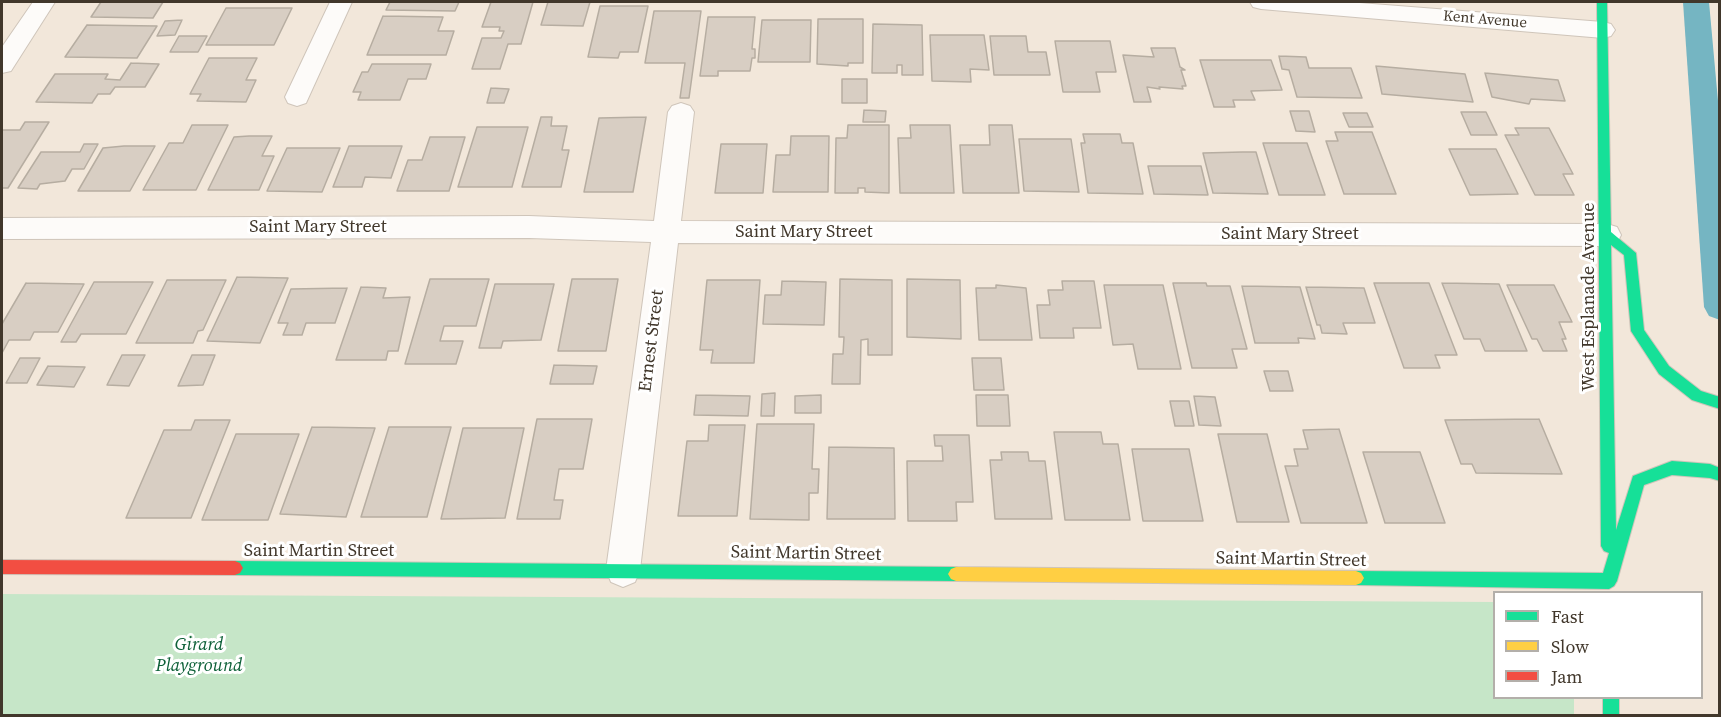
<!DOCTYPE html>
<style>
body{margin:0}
#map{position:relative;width:1721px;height:717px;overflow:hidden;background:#f2e7da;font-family:"Source Serif 4",serif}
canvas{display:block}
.frame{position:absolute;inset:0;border:3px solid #41372b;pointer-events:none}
.legend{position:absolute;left:1493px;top:591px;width:210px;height:108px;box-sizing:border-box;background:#fff;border:2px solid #b3afaa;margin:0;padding:8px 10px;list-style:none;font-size:18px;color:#41372b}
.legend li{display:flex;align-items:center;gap:12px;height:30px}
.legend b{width:30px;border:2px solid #b3afaa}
</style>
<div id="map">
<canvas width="1721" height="717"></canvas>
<div class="frame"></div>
<ul class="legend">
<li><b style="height:8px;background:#16e098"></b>Fast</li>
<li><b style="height:8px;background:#ffcf43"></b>Slow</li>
<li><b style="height:8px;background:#f24e42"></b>Jam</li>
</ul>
</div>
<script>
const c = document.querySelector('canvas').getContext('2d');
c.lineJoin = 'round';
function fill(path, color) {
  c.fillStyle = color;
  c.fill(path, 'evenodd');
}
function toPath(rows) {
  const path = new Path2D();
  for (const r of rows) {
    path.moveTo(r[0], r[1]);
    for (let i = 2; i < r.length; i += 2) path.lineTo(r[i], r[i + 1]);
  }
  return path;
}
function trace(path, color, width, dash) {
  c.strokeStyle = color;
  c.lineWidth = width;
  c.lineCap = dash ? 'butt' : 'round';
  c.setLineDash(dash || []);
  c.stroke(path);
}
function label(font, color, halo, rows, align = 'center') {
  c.font = font + ' "Source Serif 4",serif';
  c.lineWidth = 6;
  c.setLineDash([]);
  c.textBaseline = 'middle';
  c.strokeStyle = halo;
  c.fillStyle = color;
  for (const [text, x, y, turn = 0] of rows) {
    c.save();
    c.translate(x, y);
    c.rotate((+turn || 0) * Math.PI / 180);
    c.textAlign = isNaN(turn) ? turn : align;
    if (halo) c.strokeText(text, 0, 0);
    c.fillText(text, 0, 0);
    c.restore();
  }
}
fill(toPath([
 [2,594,1494,602,1494,698,1574,698,1574,715,2,715]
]), '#c6e6c8');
fill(toPath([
 [1683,2,1709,2,1720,123,1720,320,1709,316,1704,307,1683,2]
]), '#75b5c2');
const building = toPath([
 [101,2,163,2,153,18,91,17,101,2],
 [390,2,459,2,455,11,386,10,390,2],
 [491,2,533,2,521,44,508,44,500,69,472,69,482,38,501,38,504,31,499,31,500,27,482,27,491,2],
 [548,2,590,2,583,26,541,25,548,2],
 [600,6,648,6,638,52,620,52,618,58,588,57,600,6],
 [226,8,292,8,274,45,206,45,226,8],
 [654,11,701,11,689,98,680,98,685,63,645,63,654,11],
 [383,16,443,17,438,31,454,31,446,55,367,55,383,16],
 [708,17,755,17,752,49,755,49,755,58,752,58,750,71,718,71,718,76,700,76,708,17],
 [818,19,863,19,863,63,848,63,848,66,817,64,818,19],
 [182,20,175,35,157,36,165,21,182,20],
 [762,20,811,20,810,62,758,62,762,20],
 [873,24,922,25,923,75,902,75,902,65,897,65,897,73,872,73,873,24],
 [87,25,157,26,137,58,65,57,87,25],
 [930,35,984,35,989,70,970,69,971,82,932,81,930,35],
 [179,36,207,36,198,52,170,52,179,36],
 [990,36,1026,36,1028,52,1046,52,1050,75,994,75,990,36],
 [1055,41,1110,41,1116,72,1096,72,1100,92,1063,92,1055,41],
 [1151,48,1175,48,1180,67,1185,70,1181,70,1186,86,1182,86,1183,89,1159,87,1160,89,1147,87,1151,102,1134,102,1123,55,1154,57,1151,48],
 [1279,56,1306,57,1309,68,1351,68,1362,98,1297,97,1289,70,1282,69,1279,56],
 [209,58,257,58,246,80,256,80,246,102,197,101,201,94,190,94,209,58],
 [1200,60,1271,60,1282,90,1251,91,1255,100,1233,100,1235,107,1214,107,1200,60],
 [131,63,159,64,145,87,115,87,110,94,98,94,92,103,36,102,55,74,108,74,105,79,120,80,131,63],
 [372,64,431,64,426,79,408,79,400,100,358,100,361,92,353,92,362,72,368,72,372,64],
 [1376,66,1465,74,1473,102,1382,94,1376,66],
 [1485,73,1558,80,1565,101,1531,99,1529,104,1492,97,1485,73],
 [842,79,867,79,867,103,842,103,842,79],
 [491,88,509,89,504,103,487,103,491,88],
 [864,110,886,111,885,122,863,122,864,110],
 [1290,111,1309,111,1315,132,1296,131,1290,111],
 [1461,112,1486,112,1497,135,1471,135,1461,112],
 [1343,113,1367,113,1373,127,1349,127,1343,113],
 [541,117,552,117,551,126,567,126,562,150,569,150,561,187,522,187,541,117],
 [646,117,633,192,584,192,599,118,646,117],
 [25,122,49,122,8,188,2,188,2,130,20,130,25,122],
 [192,125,228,125,196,190,143,190,169,143,183,143,192,125],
 [848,125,889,125,889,193,865,192,865,188,858,188,858,193,835,193,836,138,847,138,848,125],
 [910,125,950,125,954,193,900,193,898,138,911,138,910,125],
 [989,125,1012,125,1019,193,963,193,960,145,990,145,989,125],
 [477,127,528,127,512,187,458,187,477,127],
 [1515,128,1549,128,1573,174,1563,174,1574,195,1535,195,1505,135,1519,135,1515,128],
 [1335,132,1372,132,1396,194,1344,194,1326,141,1338,141,1335,132],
 [1083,134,1120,134,1122,143,1133,143,1143,194,1088,193,1081,143,1085,143,1083,134],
 [249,136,272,136,262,156,274,156,259,190,208,190,234,137,249,136],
 [791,136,829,136,828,192,773,192,776,155,790,155,791,136],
 [430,137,465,137,449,191,397,191,408,160,422,160,430,137],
 [1019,139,1071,139,1079,192,1024,191,1019,139],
 [1263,143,1307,143,1325,195,1279,195,1263,143],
 [84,144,98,144,84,169,72,169,65,181,40,184,37,189,18,188,41,152,80,152,84,144],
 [721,144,767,144,763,193,715,193,721,144],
 [124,146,155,146,130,191,78,191,103,148,124,146],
 [349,146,402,146,391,178,365,177,362,187,333,187,349,146],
 [287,148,340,148,322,192,267,191,287,148],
 [1449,149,1496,149,1518,194,1470,195,1449,149],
 [1242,152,1256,152,1268,194,1213,193,1203,153,1242,152],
 [1148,166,1201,166,1208,195,1154,194,1148,166],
 [237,277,288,278,260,343,207,341,237,277],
 [430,279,489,279,476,326,444,326,440,341,463,341,456,364,405,364,430,279],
 [572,279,618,279,606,351,558,351,572,279],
 [840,279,892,280,892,355,868,355,868,339,861,340,860,384,832,384,833,354,843,354,844,337,839,337,840,279],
 [907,279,960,280,961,339,907,337,907,279],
 [167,280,226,280,203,330,198,331,193,343,136,343,167,280],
 [707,280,760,280,754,363,711,363,713,350,700,350,707,280],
 [782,281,826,282,824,325,763,324,765,295,781,295,782,281],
 [1062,281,1094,281,1101,328,1073,328,1074,338,1040,338,1037,305,1050,305,1048,290,1063,290,1062,281],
 [94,282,153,282,126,334,81,334,76,342,61,342,94,282],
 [26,283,84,284,58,332,34,332,30,340,9,340,2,353,2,324,26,283],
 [1173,283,1206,283,1207,286,1230,286,1247,349,1232,349,1237,368,1192,368,1173,283],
 [1374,283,1429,283,1457,355,1435,355,1440,368,1404,368,1374,283],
 [1442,283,1499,284,1527,351,1485,351,1480,339,1464,339,1442,283],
 [495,284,554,284,541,340,503,341,501,348,479,348,495,284],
 [996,285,1026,288,1032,340,979,340,976,288,996,288,996,285],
 [1104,285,1163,285,1181,369,1138,369,1133,344,1113,345,1104,285],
 [1507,285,1554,285,1572,322,1559,322,1566,339,1562,339,1567,351,1543,351,1537,339,1532,339,1507,285],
 [1242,286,1300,287,1315,339,1298,338,1299,343,1255,343,1242,286],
 [361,287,386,288,383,298,410,297,398,351,388,351,386,360,336,360,361,287],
 [1306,287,1364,288,1375,323,1343,323,1347,334,1322,333,1320,325,1317,325,1306,287],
 [347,288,335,323,306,323,302,335,283,335,288,323,278,323,291,289,347,288],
 [122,355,145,355,129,386,107,385,122,355],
 [192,355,215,355,203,385,178,386,192,355],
 [20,358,40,358,27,383,6,383,20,358],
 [972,358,1001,358,1004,390,974,390,972,358],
 [554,365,597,366,593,384,550,384,554,365],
 [48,366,85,367,74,387,37,385,48,366],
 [1264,371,1288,371,1293,391,1270,391,1264,371],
 [775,393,774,416,761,416,762,394,775,393],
 [696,395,750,396,748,416,694,415,696,395],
 [821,395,821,413,795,413,795,396,821,395],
 [976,395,1008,395,1010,426,977,426,976,395],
 [1194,396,1215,397,1221,426,1199,425,1194,396],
 [1170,401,1189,401,1194,426,1175,426,1170,401],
 [537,419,592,419,583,469,559,469,554,500,563,500,560,519,517,519,537,419],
 [1539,419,1562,474,1476,473,1472,464,1461,464,1445,420,1539,419],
 [195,420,230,420,191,518,126,518,164,430,191,430,195,420],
 [757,424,814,424,812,469,819,469,818,493,809,493,809,520,750,519,757,424],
 [709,425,745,425,737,516,678,516,687,441,708,441,709,425],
 [312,427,375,428,346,517,280,514,312,427],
 [389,427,451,427,427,517,361,517,389,427],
 [463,428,524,428,505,518,441,519,463,428],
 [1339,429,1367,523,1301,523,1285,466,1298,466,1294,449,1308,449,1303,430,1339,429],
 [1054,432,1101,432,1103,444,1118,444,1130,520,1065,520,1054,432],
 [236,434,299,434,268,520,202,520,236,434],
 [1218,434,1267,434,1289,522,1237,522,1218,434],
 [934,435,969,435,973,502,956,502,957,521,908,521,907,461,943,461,942,446,935,446,934,435],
 [829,447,894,448,895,519,827,519,829,447],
 [1132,449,1189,449,1203,521,1143,521,1132,449],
 [1001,452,1028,452,1029,461,1045,461,1052,519,995,519,990,460,1002,460,1001,452],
 [1363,452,1420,452,1445,523,1385,523,1363,452]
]);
fill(building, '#d8cec3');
trace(building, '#b6ada1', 1.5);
const street = toPath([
 [33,2,55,2,11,71,2,73,2,47,33,2],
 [330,2,352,2,306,103,297,106,288,103,285,97,330,2],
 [1250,2,1347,2,1603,22,1611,24,1615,30,1611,36,1603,38,1261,9,1253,7,1250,2],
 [681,103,690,106,694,112,681,221,1607,224,1617,227,1621,235,1617,243,1607,246,678,243,640,570,635,582,623,587,611,582,606,570,651,242,529,238,2,239,2,218,529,216,654,221,668,112,672,106,681,103]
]);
const fast = toPath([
 [1597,2,1607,2,1611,232,1636,253,1644,330,1669,366,1701,391,1720,397,1720,409,1692,400,1659,374,1631,331,1624,255,1611,245,1616,530,1633,476,1672,461,1710,464,1720,468,1720,481,1710,478,1672,475,1644,485,1617,581,1614,586,1609,589,1356,585,1351,583,1348,578,1351,573,1356,571,1603,573,1609,553,1604,551,1601,546,1597,2],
 [235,561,956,567,961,569,964,574,961,579,956,581,235,575,230,573,227,568,230,563,235,561],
 [1603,698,1619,698,1619,716,1603,716,1603,698]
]);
const slow = toPath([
 [956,567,1356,571,1361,573,1364,578,1361,583,1356,585,956,581,951,579,948,574,951,569,956,567]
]);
const jam = toPath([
 [2,560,235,561,240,563,243,568,240,573,235,575,2,574,2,560]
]);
trace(street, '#cfc5ba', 2);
trace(fast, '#cfc5ba', 2);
trace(slow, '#cfc5ba', 2);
trace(jam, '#cfc5ba', 2);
fill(street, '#fdfbf9');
fill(fast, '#16e098');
fill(slow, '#ffcf43');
fill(jam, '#f24e42');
label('15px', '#41372b', '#fff', [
 ["Kent Avenue",1485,20,5]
]);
label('18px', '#41372b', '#fff', [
 ["Saint Mary Street",318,227],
 ["Saint Mary Street",804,232],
 ["Saint Mary Street",1290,234],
 ["West Esplanade Avenue",1589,297,-90],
 ["Ernest Street",652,341,-83],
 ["Saint Martin Street",319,551],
 ["Saint Martin Street",806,554,1],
 ["Saint Martin Street",1291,560,1]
]);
label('italic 18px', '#0d6038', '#fff', [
 ["Girard",199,645],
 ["Playground",199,666]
]);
</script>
